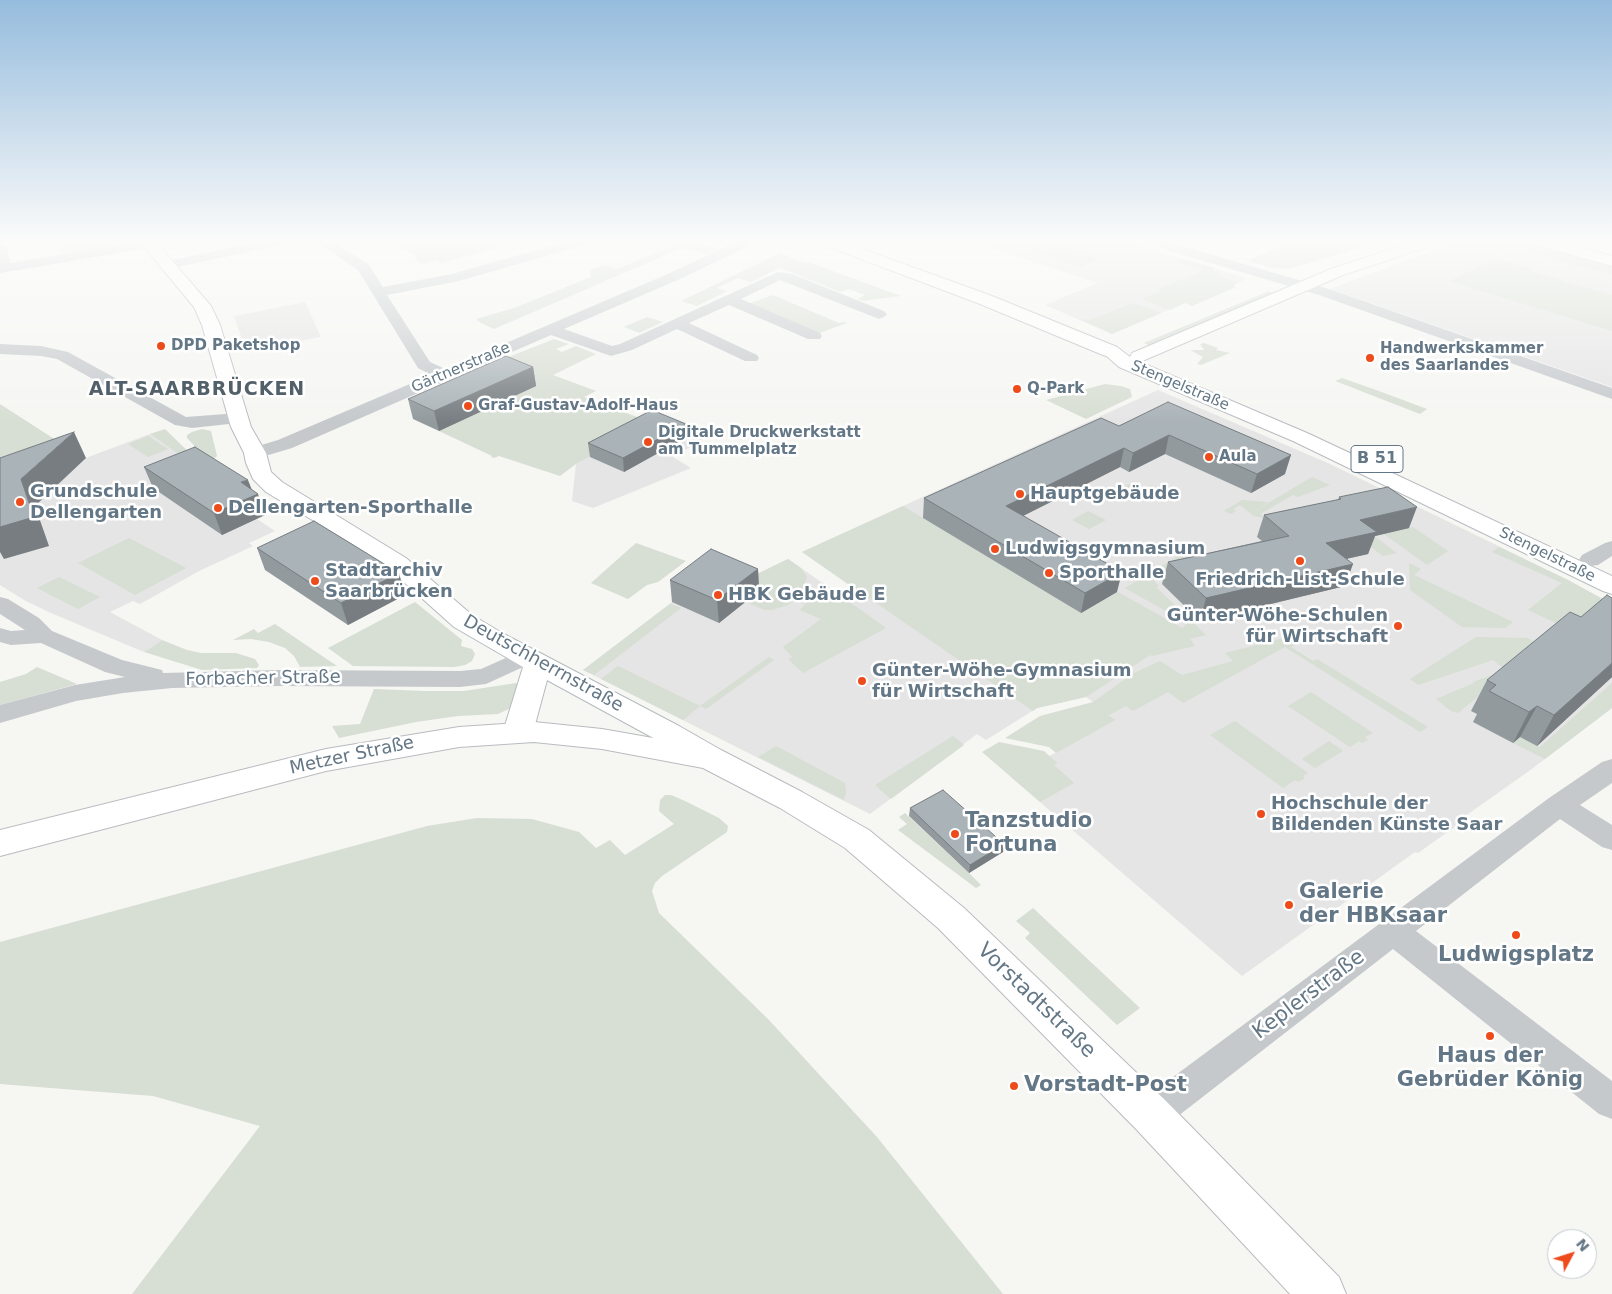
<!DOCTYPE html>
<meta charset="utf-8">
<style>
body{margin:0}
#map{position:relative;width:1612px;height:1294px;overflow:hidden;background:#f6f6f3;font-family:"DejaVu Sans",sans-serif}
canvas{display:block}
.north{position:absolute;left:1547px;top:1229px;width:50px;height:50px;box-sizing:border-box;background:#fff;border:1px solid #c1c9cf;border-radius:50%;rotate:50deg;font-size:14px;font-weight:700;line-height:20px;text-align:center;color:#637786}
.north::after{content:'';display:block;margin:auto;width:18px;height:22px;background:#ee4b1b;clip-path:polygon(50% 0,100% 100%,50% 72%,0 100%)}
</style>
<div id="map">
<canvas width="1612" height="1294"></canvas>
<div class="north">N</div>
</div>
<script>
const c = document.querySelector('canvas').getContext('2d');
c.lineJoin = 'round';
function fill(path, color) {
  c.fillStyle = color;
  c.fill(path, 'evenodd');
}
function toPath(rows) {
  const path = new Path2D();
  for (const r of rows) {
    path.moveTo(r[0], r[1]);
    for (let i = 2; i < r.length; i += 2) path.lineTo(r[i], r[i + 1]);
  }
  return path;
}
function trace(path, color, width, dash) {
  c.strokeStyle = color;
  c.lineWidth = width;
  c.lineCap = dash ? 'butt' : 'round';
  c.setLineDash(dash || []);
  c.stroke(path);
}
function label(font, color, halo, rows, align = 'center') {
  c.font = font + ' "DejaVu Sans",sans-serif';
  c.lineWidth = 5;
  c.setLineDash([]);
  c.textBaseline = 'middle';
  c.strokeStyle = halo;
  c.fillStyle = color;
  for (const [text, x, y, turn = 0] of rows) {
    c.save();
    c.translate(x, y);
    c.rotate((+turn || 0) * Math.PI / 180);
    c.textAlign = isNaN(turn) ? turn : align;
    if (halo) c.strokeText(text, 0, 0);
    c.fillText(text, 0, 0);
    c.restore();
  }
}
fill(toPath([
 [56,242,121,242,122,244,60,255],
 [973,242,1127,242,1243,277,1245,280,1233,285,1236,287,1192,306,1185,303,1112,334,1045,305,1097,283],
 [1455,242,1523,242,1612,267,1612,387,1330,289],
 [305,302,321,337,246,351,234,316],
 [1158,390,1330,464,1568,580,1612,604,1612,708,1529,771,1461,819,1463,821,1418,853,1415,852,1242,976,1011,777,1116,720,1086,697,1037,708,986,740,977,734,870,814,583,670,723,563,753,576,788,559,847,600,860,593,802,552],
 [664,417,700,431,707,437,673,457,691,468,593,508,572,501,576,464],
 [150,434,198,468,257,519,275,531,249,543,253,546,199,571,140,604,133,601,110,612,162,640,144,652,51,613,24,600,0,585,0,490]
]), '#e4e5e4');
fill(toPath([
 [393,242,517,242,442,263,436,260,421,264,415,258,417,257],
 [683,242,691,242,718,248,706,254,682,248,494,329,481,323,476,319,514,308,591,277,590,270,606,265,616,269],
 [1047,242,1100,259,1080,267,1027,250],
 [1290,242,1379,242,1289,269,1272,268,1248,261],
 [1471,242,1521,242,1612,267,1612,275,1535,254,1539,252,1521,247,1516,248,1505,245,1500,250],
 [780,253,805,263,808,262,901,296,863,301,857,299,865,295,849,289,840,292,780,268,751,282,738,278,717,288,727,291,697,306,681,301],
 [1179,258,1215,268,1212,270,1224,277,1223,278,1239,283,1233,285,1236,287,1192,306,1185,303,1170,310,1141,299,1163,291,1159,289,1203,271,1201,270,1202,269,1172,261],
 [1495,259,1533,269,1529,271,1612,295,1612,331,1449,281],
 [1269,291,1275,294,1150,346,1144,343],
 [773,295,839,323,843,322,847,323,817,334,748,304],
 [1133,303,1161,313,1112,334,1080,319,1090,320],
 [647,317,663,322,639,333,624,327],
 [554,339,569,344,556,349,562,352,576,346,596,354,553,375,596,391,584,397,653,423,576,464,560,476,499,456,494,458,491,457,492,456,439,431,535,386,481,368],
 [1204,343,1218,348,1216,350,1230,353,1201,365,1197,364,1203,357,1190,350,1204,350,1200,344],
 [1173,376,1346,450,1612,576,1612,579,1169,377],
 [1342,378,1379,391,1427,409,1420,414,1335,381],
 [1105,384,1121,386,1130,389,1132,397,1086,419,1046,400],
 [0,404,59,442,0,485],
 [165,429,203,466,198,468,150,434],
 [202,429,211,431,217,456,213,460,207,459,187,438,187,435,192,432],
 [148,436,168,449,148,457,128,444],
 [1312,477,1330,485,1298,497,1293,495,1260,514,1265,518,1254,516,1240,505,1233,509,1236,511,1231,514,1224,511,1242,500,1268,502,1253,512],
 [1129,484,1142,490,1152,485,1169,493,1156,500,1143,493,1133,498,1117,490],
 [903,506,1081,613,1118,592,1182,628,1187,623,1125,588,1183,553,1195,565,1149,576,1159,586,1156,587,1206,635,1190,639,1195,646,1152,656,1150,655,1086,697,1037,708,1033,711,802,552],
 [1088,511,1106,520,1089,529,1072,520],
 [1413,527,1448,551,1427,565,1384,534],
 [1374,536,1397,553,1383,556,1360,539],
 [129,538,186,568,135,595,78,563],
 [636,543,686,561,658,582,647,585,628,599,591,583],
 [1499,547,1568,580,1612,604,1580,634,1528,610,1562,583,1492,552],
 [788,559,801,568,807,577,801,591,793,600,788,605,772,610,765,610,745,602,758,591,753,576],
 [1409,563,1421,569,1414,575,1513,622,1505,628,1462,627,1410,590],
 [59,577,100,597,78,609,37,588],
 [823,583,886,628,803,673,788,659,792,657,783,647,821,619,800,610],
 [415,602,462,640,461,646,472,649,475,654,472,661,465,665,454,667,353,666,328,648],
 [670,604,681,608,594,675,583,670],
 [275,624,337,666,300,667,294,656,285,648,269,642,251,639,233,640,254,629,258,633],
 [1292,636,1301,641,1291,647,1313,661,1317,659,1428,727,1420,732,1285,647,1183,703,1168,692,1133,711,1126,706,1109,715,1116,720,1056,753,1049,747,1005,738,1040,716,1093,702,1134,673,1160,661,1182,675,1233,661,1225,653],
 [1476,637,1527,638,1541,645,1458,713,1451,711,1436,699,1474,683,1473,682,1506,670,1493,660,1418,685,1410,679],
 [162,640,187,650,201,653,236,653,255,659,259,665,257,668,202,670,144,652],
 [769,657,774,660,706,709,700,706,683,720,601,679,618,666,700,706],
 [37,667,77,684,0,705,0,682,26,674],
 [516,683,519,685,513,707,498,714,458,716,416,722,339,738,332,726,360,724,374,689,424,691,464,691],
 [1612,683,1612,708,1545,759,1513,743,1520,737,1540,747],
 [1311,692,1373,733,1365,737,1368,740,1362,743,1359,741,1350,747,1288,706],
 [1235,721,1308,773,1303,776,1305,778,1298,782,1295,780,1283,788,1210,735],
 [953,736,964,745,891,799,875,785],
 [1329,741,1343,751,1315,768,1302,759],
 [999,742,1044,751,1057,763,1054,765,1074,783,1040,802,982,752],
 [776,746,845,783,846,793,844,800,758,757],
 [665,795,671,795,685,801,719,818,728,826,727,832,662,876,655,883,652,891,659,913,768,1019,877,1137,1003,1294,132,1294,260,1126,153,1096,0,1084,0,942,427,826,477,818,532,819,579,832,596,848,610,840,625,855,674,824,659,811,660,800],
 [905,813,969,873,981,885,976,888,898,830,907,824,899,817],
 [1033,908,1140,1008,1117,1025,1025,938,1030,933,1016,921]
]), '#d7ded3');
const secondary = toPath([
 [140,242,156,242,211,306,220,325,251,427,266,453,271,472,282,482,406,558,472,615,502,633,679,726,721,750,725,758,721,766,710,769,699,766,657,740,547,680,533,732,529,739,518,742,507,739,503,732,523,667,454,627,388,568,352,544,266,492,253,479,246,463,244,453,231,427,202,325,194,307,140,242],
 [821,242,843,242,992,296,1117,347,1119,351,1117,355,1110,357,1103,355,980,304,824,245,821,242]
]);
const primary = toPath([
 [1413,242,1436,242,1433,245,1343,275,1140,362,1307,433,1612,576,1612,594,1603,591,1293,441,1119,367,1101,351,1103,347,1110,345,1117,347,1130,357,1132,353,1331,269,1413,242],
 [534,722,602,729,721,750,802,792,869,830,964,908,1166,1101,1339,1277,1346,1294,1290,1294,1136,1129,938,928,845,848,780,808,703,768,602,749,534,742,459,747,326,771,0,856,0,830,326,749,459,727,534,722]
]);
const highway = toPath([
 [1533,242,1559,242,1612,256,1612,266,1536,245,1533,242]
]);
trace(secondary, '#b5bbbf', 2);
trace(primary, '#b8bcc0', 2);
trace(highway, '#b7bbbe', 2);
fill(toPath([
 [137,242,154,242,156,244,149,248,0,273,0,244,7,248,10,263,137,242],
 [258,242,284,242,277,246,167,269,160,265,167,261,258,242],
 [317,242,333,242,368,264,383,287,452,274,565,242,586,242,584,245,459,281,387,295,430,362,445,369,670,273,735,242,753,242,751,245,680,279,564,329,612,346,620,344,778,272,792,274,884,311,887,314,884,317,879,319,874,317,780,280,741,299,820,333,822,336,820,339,808,339,729,305,689,323,757,355,759,358,757,361,745,361,677,329,632,350,611,356,551,335,292,448,255,459,248,457,246,453,248,449,278,440,431,375,418,368,358,270,317,242],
 [1148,242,1169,242,1329,289,1612,388,1612,399,1319,295,1150,245,1148,242],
 [0,344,41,346,68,352,186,417,238,413,244,414,247,418,244,422,238,423,192,428,175,425,57,359,41,356,0,354,0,344],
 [1612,541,1612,556,1598,565,1590,566,1582,565,1579,560,1582,555,1605,543,1612,541],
 [0,597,8,599,39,618,52,631,122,660,162,670,163,673,279,670,460,671,481,669,526,649,534,652,538,657,534,662,486,684,460,687,279,686,172,688,123,693,76,701,0,723,0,705,75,685,125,677,105,672,41,643,11,645,0,642,0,628,11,631,25,630,0,614,0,597],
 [1612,759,1612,783,1580,805,1612,825,1612,850,1602,847,1560,819,1416,931,1612,1081,1612,1119,1599,1114,1393,949,1164,1127,1151,1132,1138,1127,1133,1115,1138,1103,1549,798,1602,762,1612,759]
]), '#c5c9cc');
fill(secondary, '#fff');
fill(primary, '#fff');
fill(highway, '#fff');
fill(toPath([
 [533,367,536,386,439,431,413,419,408,399],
 [1168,402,1285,474,1251,493,1165,454,1129,472,1120,467,1023,516,1117,592,1081,613,923,518,924,498,1119,426],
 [687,437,624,472,590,457,588,443],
 [144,467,251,489,265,515,222,535,153,488],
 [1339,497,1409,528,1375,536,1368,554,1346,559,1345,586,1200,621,1162,584,1168,562,1262,541,1257,537,1264,515,1338,500],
 [257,548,405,595,348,625,265,570],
 [758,569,759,591,719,623,672,602,670,580],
 [1612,677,1537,746,1520,737,1513,743,1473,722,1477,714,1471,711,1487,680],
 [910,808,1004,844,1003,852,969,873,909,816]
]), '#929a9e');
fill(toPath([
 [533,367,536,386,439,431,434,411],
 [686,424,687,437,624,472,623,458],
 [74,432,86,458,35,506,49,546,4,559,0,552,0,527,21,479],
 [1169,435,1165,454,1129,472,1133,453],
 [1124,448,1120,467,1003,526,1006,506],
 [1291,455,1285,474,1251,493,1257,474],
 [248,480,254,495,258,494,265,515,222,535,214,513,241,482],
 [1417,507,1409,528,1375,536,1368,554,1319,565,1326,543,1360,520],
 [1353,564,1345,586,1200,621,1206,598],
 [758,569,759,591,719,623,717,600],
 [1122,572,1117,592,1081,613,1085,593],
 [399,573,405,595,348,625,341,603],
 [1612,663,1612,677,1537,746,1554,715],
 [1537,706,1520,737,1513,743,1529,712],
 [1004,844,1003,852,969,873,970,865]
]), '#777d81');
const building = toPath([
 [506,356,533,367,434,411,408,399,506,356],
 [1168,402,1291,455,1257,474,1169,435,1133,453,1124,448,1006,506,1122,572,1085,593,924,498,1101,418,1119,426,1168,402],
 [652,410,686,424,623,458,588,443,652,410],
 [74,432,21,479,34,517,0,527,0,458,74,432],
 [195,447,248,480,241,482,258,494,214,513,144,467,195,447],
 [1388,487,1417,507,1360,520,1377,532,1326,543,1353,564,1206,598,1168,562,1289,536,1264,515,1341,499,1339,497,1388,487],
 [314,521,399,573,341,603,257,548,314,521],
 [711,549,758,569,717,600,670,580,711,549],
 [1607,595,1612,598,1612,663,1554,715,1537,706,1529,712,1489,691,1496,685,1487,680,1570,612,1581,617,1607,595],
 [943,790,1004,844,970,865,910,808,943,790]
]);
fill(building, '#aab3b8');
trace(building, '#777d81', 1);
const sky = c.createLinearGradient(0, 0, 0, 423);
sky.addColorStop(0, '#96bcdd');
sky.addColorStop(0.57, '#fbfbfa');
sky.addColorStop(1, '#fbfbfa00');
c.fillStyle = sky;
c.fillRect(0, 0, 1612, 423);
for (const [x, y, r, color] of [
 [161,346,5,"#ee4b1b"],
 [1370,358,5,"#ee4b1b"],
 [1017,389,5,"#ee4b1b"],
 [468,406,5,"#ee4b1b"],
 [648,442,5,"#ee4b1b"],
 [1209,457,5,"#ee4b1b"],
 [1020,494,5,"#ee4b1b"],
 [20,502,5,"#ee4b1b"],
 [218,508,5,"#ee4b1b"],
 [995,549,5,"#ee4b1b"],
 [1300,561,5,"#ee4b1b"],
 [1049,573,5,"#ee4b1b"],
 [315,581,5,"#ee4b1b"],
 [718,595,5,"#ee4b1b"],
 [1398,626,5,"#ee4b1b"],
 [862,681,5,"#ee4b1b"],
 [1261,814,5,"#ee4b1b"],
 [955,834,5,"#ee4b1b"],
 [1289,905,5,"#ee4b1b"],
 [1516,935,5,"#ee4b1b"],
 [1490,1036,5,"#ee4b1b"],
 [1014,1086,5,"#ee4b1b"]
]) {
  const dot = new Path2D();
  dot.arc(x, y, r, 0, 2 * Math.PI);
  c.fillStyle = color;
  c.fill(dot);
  trace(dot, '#fff', 2);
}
label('bold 15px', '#637786', '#fff', [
 ["DPD Paketshop",171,346],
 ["Handwerkskammer",1380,349],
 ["des Saarlandes",1380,366],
 ["Q-Park",1027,389],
 ["Graf-Gustav-Adolf-Haus",478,406],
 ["Digitale Druckwerkstatt",658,433],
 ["am Tummelplatz",658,450],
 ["Aula",1219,457]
], 'left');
label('15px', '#637786', '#fff', [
 ["Gärtnerstraße",461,368,-23],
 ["Stengelstraße",1180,386,23],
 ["Stengelstraße",1547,555,26]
]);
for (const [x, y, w] of [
 [1377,459,52]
]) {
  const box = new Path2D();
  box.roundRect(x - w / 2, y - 13.5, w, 27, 4);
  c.fillStyle = '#fff';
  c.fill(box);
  trace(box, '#637786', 1);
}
label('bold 16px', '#637786', null, [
 ["B 51",1377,459]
]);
label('bold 18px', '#637786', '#fff', [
 ["Grundschule",30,492],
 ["Dellengarten",30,513],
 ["Hauptgebäude",1030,494],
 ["Dellengarten-Sporthalle",228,508],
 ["Ludwigsgymnasium",1005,549],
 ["Stadtarchiv",325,571],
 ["Saarbrücken",325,592],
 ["Sporthalle",1059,573],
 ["Friedrich-List-Schule",1300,580,"center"],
 ["HBK Gebäude E",728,595],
 ["Günter-Wöhe-Schulen",1388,616,"right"],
 ["für Wirtschaft",1388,637,"right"],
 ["Günter-Wöhe-Gymnasium",872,671],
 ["für Wirtschaft",872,692],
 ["Hochschule der",1271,804],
 ["Bildenden Künste Saar",1271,825]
], 'left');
label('18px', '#637786', '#fff', [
 ["Deutschherrnstraße",543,664,29],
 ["Forbacher Straße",263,679,-1],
 ["Metzer Straße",352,756,-12]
]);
c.letterSpacing = '1px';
label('bold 19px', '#52606a', '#fff', [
 ["ALT-SAARBRÜCKEN",197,390]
]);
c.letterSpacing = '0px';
label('bold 21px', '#637786', '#fff', [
 ["Tanzstudio",965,822],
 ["Fortuna",965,846],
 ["Galerie",1299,893],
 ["der HBKsaar",1299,917],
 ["Ludwigsplatz",1516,956,"center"],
 ["Haus der",1490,1057,"center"],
 ["Gebrüder König",1490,1081,"center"],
 ["Vorstadt-Post",1024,1086]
], 'left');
label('21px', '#637786', '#fff', [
 ["Keplerstraße",1309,995,-37],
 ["Vorstadtstraße",1036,1001,44]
]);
</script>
